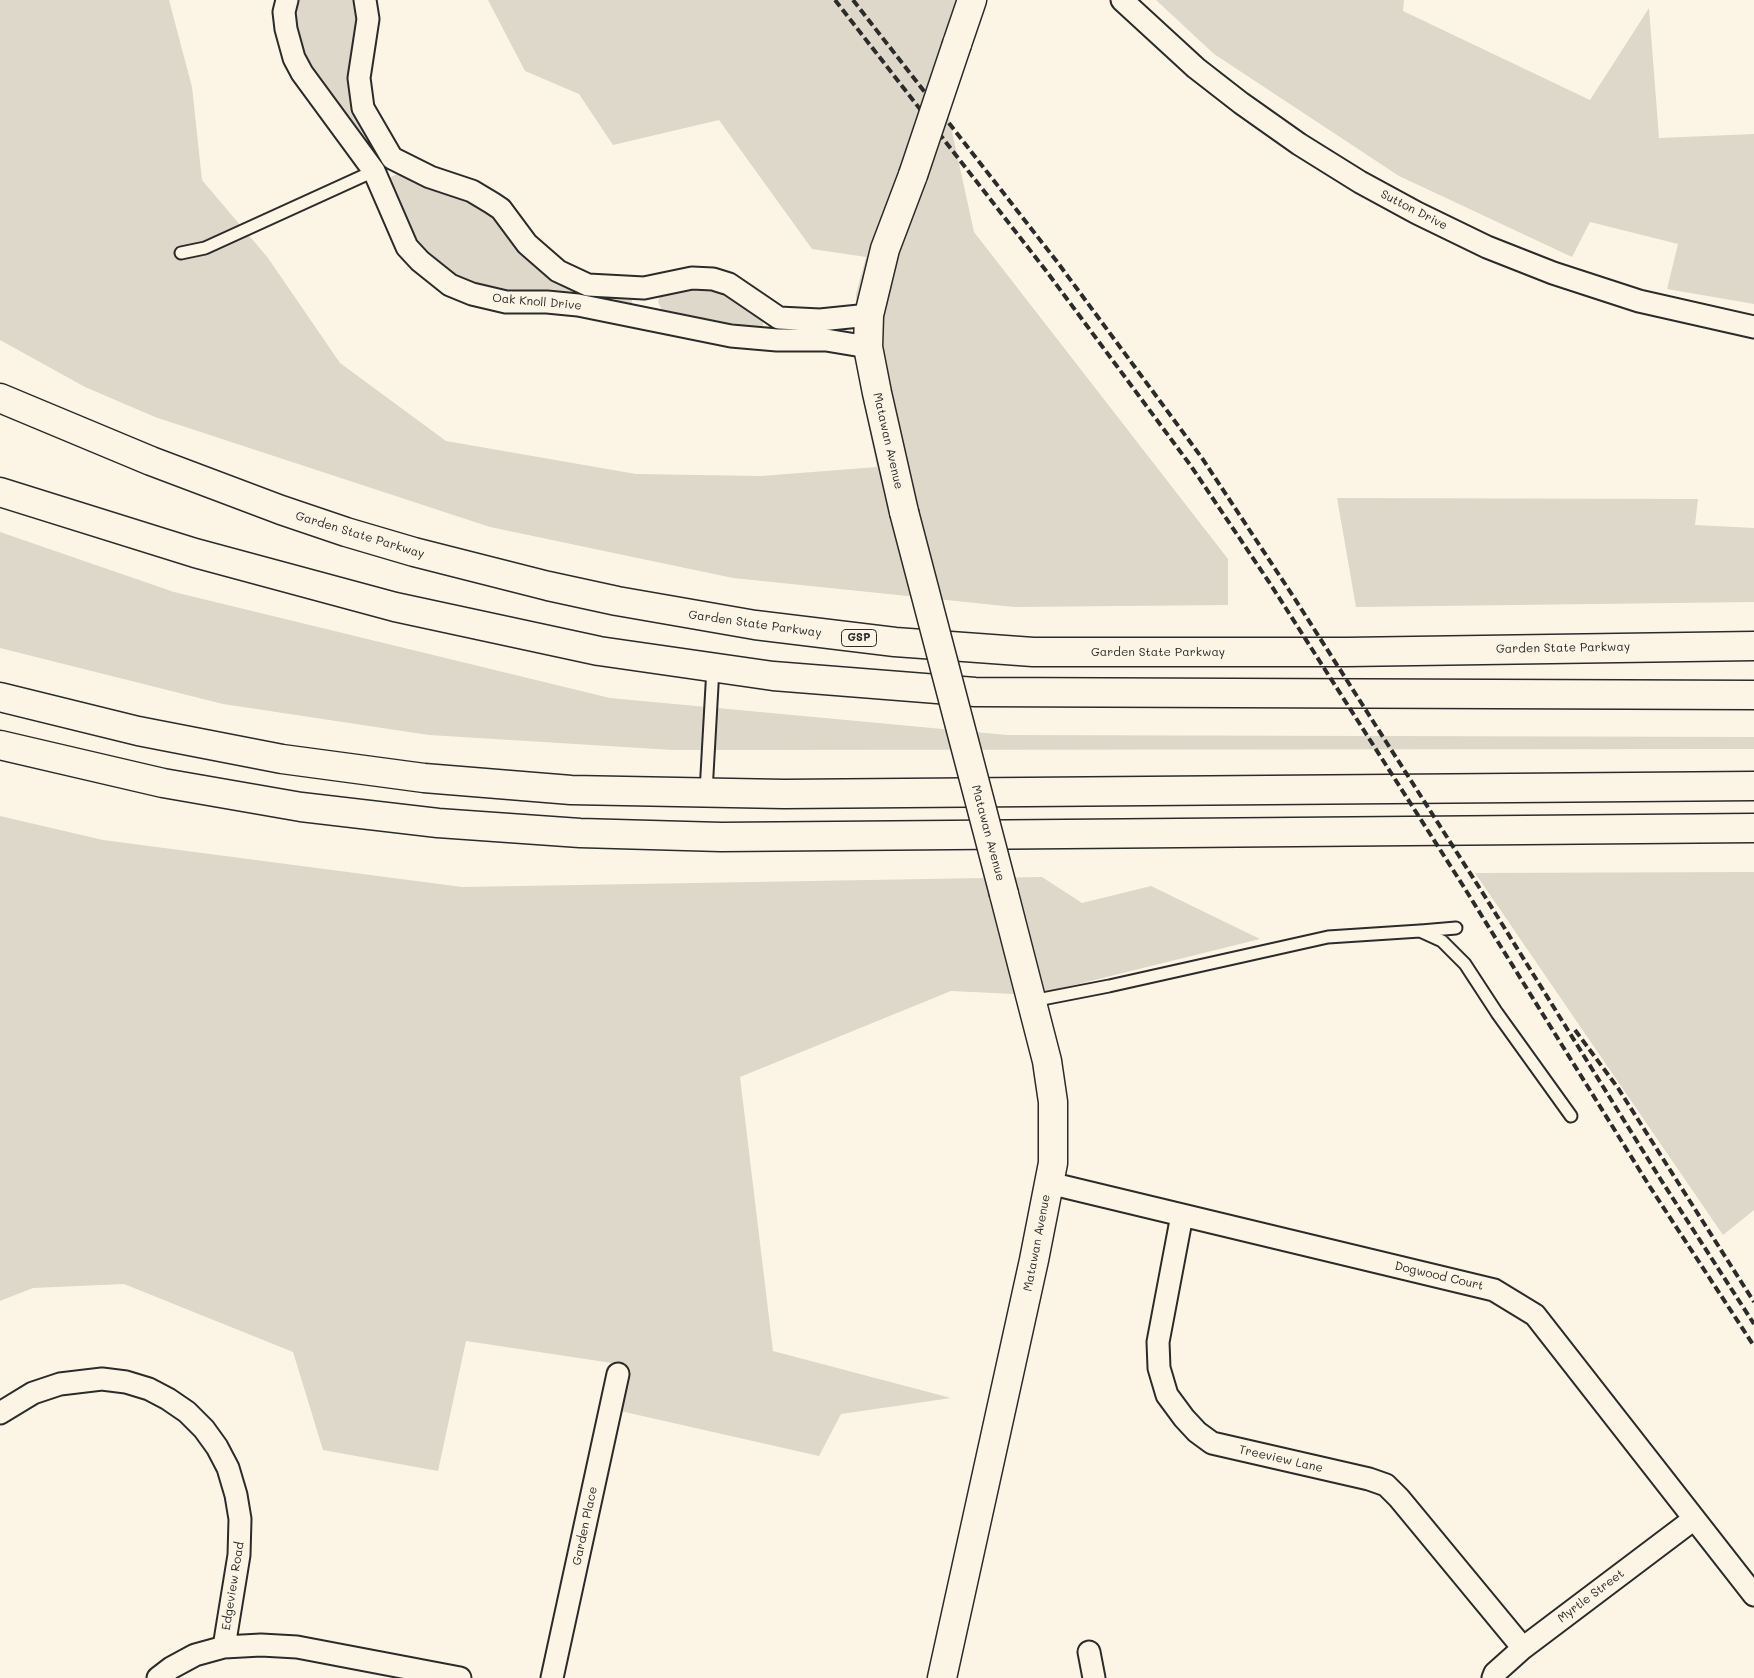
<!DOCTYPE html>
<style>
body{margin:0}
canvas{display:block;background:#fcf5e5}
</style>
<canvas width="1754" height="1678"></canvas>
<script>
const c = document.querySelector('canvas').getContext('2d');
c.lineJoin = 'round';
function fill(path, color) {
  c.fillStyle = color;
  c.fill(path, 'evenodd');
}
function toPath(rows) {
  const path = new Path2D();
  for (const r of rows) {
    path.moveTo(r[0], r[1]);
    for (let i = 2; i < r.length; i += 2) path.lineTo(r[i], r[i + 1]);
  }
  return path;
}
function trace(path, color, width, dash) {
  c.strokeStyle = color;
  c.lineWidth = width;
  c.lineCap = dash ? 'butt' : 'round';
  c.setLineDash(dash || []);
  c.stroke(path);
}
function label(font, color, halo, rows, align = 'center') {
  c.font = font + ' Mali,sans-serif';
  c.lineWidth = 5;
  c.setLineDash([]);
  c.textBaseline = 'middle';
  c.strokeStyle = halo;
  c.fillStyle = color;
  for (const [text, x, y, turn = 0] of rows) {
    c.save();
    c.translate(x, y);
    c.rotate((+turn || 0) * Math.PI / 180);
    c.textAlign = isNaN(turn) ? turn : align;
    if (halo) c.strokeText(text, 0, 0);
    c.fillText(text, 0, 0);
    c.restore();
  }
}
fill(toPath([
 [0,0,169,0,192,87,202,180,268,258,340,363,446,441,636,474,761,476,877,467,855,359,856,294,866,257,812,249,719,120,613,145,579,94,525,71,488,0,976,0,946,104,974,232,1228,559,1228,605,1014,607,733,578,490,527,155,417,85,387,0,340],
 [296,0,357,0,359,15,350,65,350,79,370,141,367,141,347,118,307,59,293,20],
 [1156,0,1404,0,1403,11,1590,100,1649,8,1659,138,1754,134,1754,304,1667,289,1678,244,1590,222,1572,257,1399,176,1214,54],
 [397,174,486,206,513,238,524,256,533,263,632,295,632,304,627,306,496,293,447,273,419,246,407,228,388,183,389,178],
 [710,285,759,315,763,320,763,326,754,331,667,314,662,310,658,302,660,294],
 [1337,498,1698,499,1695,525,1754,528,1754,602,1356,607],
 [0,532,174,592,610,698,1007,735,1754,737,1754,749,673,750,429,735,223,704,0,648],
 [0,816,103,840,462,887,1042,877,1082,903,1151,886,1260,939,1034,995,951,991,740,1077,773,1351,951,1398,841,1414,819,1456,607,1408,612,1363,466,1341,438,1471,323,1450,293,1352,124,1284,33,1288,0,1301],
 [1754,872,1754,1210,1723,1235,1475,873]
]), '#ded8ca');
const lane = toPath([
 [181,253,205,248,374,171],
 [706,792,713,668],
 [1421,931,1456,928],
 [1032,1001,1109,986,1328,937,1420,931,1442,941,1465,964,1497,1013,1571,1116]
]);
const street = toPath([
 [287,0,284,12,286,29,294,58,302,73,374,171,407,247,420,261,450,285,472,294,506,302,547,302,578,305,731,336,777,340,826,340,868,347],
 [365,0,368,19,359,78,363,108,392,158,430,177,472,191,492,203,501,209,527,244,558,271,588,285,644,288,692,278,713,279,729,284,779,318,820,320,869,315],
 [1122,0,1196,68,1241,103,1299,144,1360,182,1417,213,1487,247,1553,273,1639,301,1754,327],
 [1049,1183,1494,1290,1535,1315,1754,1595],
 [1182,1215,1158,1342,1159,1368,1167,1395,1184,1418,1197,1432,1212,1443,1369,1479,1386,1485,1399,1498,1523,1648],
 [0,1413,33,1393,60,1384,102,1379,126,1382,149,1389,168,1399,187,1412,204,1429,217,1447,228,1468,236,1495,240,1519,239,1555,224,1647],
 [1089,1652,1094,1678],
 [158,1678,171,1668,195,1655,224,1647,261,1645,297,1647,460,1678],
 [552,1678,618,1374],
 [1493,1678,1495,1673,1523,1648,1694,1519]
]);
const secondary = toPath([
 [957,44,972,0],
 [904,512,877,393,868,347,869,315,885,249,913,175],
 [942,1678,1034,1260,1053,1163,1053,1102,1047,1061,1004,894]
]);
const highway = toPath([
 [0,398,151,461,281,510,346,532,414,552,548,586,617,601,755,625,895,642,1033,652,1347,652,1754,646],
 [0,492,195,553,395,607,599,651,773,676,975,692,1754,695],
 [0,697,138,731,282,759,424,778,571,790,784,794,1754,786],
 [0,745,163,783,301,807,438,823,580,833,721,837,1754,828]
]);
trace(lane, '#2b2b2b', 15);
trace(street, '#2b2b2b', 25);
trace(secondary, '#2b2b2b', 31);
trace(highway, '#2b2b2b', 31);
trace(lane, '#fcf5e5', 11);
trace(street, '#fcf5e5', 21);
trace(secondary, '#fcf5e5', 28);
trace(highway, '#fcf5e5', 28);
trace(toPath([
 [835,0,1047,272,1191,466,1271,585,1462,884,1650,1187,1754,1346],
 [853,0,1058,263,1202,458,1293,596,1484,895,1661,1180,1754,1324],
 [1575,1030,1618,1088,1754,1302]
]), '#2b2b2b', 4, [8, 4]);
const secondaryBridge = toPath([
 [913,175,957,44],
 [904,512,1004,894]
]);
trace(secondaryBridge, '#2b2b2b', 31, []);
trace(secondaryBridge, '#fcf5e5', 28);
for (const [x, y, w] of [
 [859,638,35]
]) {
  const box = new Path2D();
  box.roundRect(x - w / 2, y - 8.5, w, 17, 4);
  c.fillStyle = '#fcf5e5';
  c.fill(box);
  trace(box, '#2b2b2b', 1);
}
label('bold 11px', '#2b2b2b', null, [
 ["GSP",859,638]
]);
label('12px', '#2b2b2b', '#fcf5e5', [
 ["Sutton Drive",1414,210,27],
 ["Oak Knoll Drive",537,302,5],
 ["Matawan Avenue",888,441,77],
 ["Garden State Parkway",360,535,17],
 ["Garden State Parkway",755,624,8],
 ["Garden State Parkway",1563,648,-1],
 ["Garden State Parkway",1158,652],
 ["Matawan Avenue",988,833,75],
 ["Matawan Avenue",1037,1243,-79],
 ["Dogwood Court",1439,1276,13],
 ["Treeview Lane",1281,1459,13],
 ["Garden Place",585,1526,-78],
 ["Edgeview Road",233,1586,-81],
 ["Myrtle Street",1591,1596,-37]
]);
</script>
